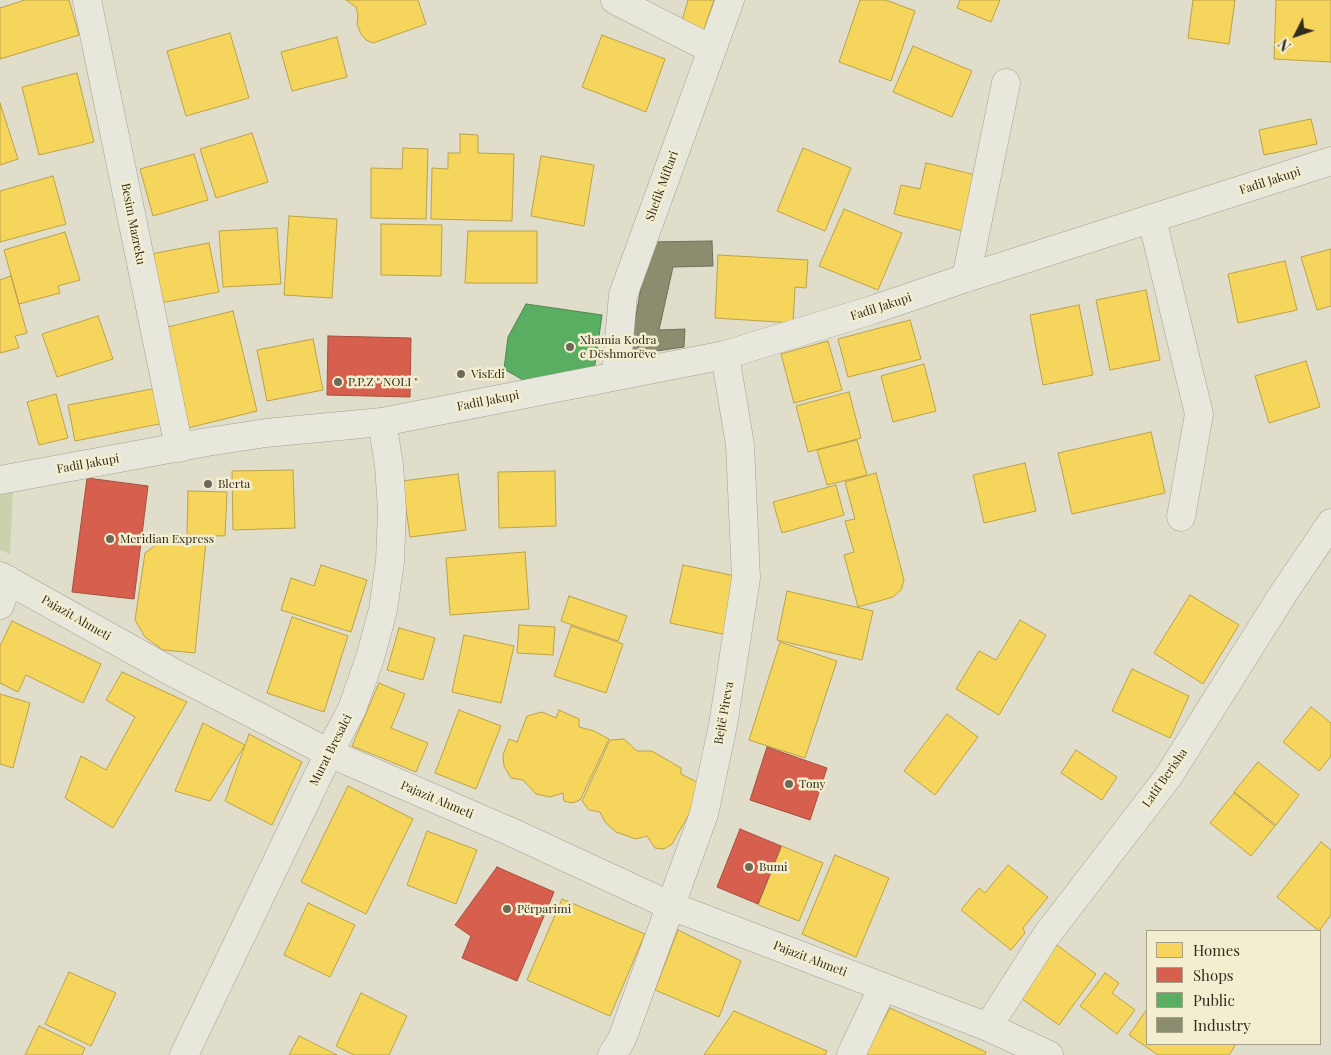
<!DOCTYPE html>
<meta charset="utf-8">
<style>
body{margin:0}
#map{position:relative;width:1331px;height:1055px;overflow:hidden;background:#e0ddca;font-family:"Playfair Display",serif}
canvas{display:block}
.legend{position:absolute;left:1146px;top:930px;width:175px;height:115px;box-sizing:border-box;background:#f2eecf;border:1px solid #a5a088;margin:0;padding:6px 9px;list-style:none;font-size:15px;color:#322b1d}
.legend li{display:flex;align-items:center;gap:10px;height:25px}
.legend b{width:25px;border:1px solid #a5a088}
.north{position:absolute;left:1271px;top:10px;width:50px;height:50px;-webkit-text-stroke:4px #f2eecf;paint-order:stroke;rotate:229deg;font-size:14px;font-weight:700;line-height:20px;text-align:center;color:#322b1d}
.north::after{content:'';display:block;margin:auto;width:18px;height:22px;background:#322b1d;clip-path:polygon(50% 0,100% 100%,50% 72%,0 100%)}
</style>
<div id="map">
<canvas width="1331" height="1055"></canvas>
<ul class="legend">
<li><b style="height:14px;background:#f6d55c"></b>Homes</li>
<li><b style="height:14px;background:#d6604d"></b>Shops</li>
<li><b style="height:14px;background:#5aae61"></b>Public</li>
<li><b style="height:14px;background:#8c8c6e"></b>Industry</li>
</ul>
<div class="north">N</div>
</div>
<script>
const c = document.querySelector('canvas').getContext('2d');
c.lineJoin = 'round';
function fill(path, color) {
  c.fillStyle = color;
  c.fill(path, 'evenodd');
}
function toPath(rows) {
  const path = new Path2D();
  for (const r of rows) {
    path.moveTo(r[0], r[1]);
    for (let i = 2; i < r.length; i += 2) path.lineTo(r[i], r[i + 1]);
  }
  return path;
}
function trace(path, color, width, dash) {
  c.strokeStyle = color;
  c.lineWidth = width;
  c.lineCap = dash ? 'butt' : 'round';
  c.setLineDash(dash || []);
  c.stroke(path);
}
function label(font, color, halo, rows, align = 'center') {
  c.font = font + ' "Playfair Display",serif';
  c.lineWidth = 5;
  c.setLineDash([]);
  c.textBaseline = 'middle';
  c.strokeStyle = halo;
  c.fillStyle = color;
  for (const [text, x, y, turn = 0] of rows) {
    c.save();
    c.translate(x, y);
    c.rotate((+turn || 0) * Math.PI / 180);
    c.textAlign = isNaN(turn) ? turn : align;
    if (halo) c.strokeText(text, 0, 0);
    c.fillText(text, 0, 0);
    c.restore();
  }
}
fill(toPath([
 [13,491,10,554,0,550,0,493]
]), '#cbd1ad');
const homes = toPath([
 [25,0,69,0,79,35,0,59,0,8,25,0],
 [346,0,418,0,426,24,373,43,366,40,361,34,357,24,358,15,356,7,346,0],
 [688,0,714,0,703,32,681,24,688,0],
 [860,0,886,0,915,11,891,81,839,62,860,0],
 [960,0,1000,0,991,22,957,8,960,0],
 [1193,0,1235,0,1229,44,1188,38,1193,0],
 [1276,0,1331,0,1331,62,1274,59,1276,0],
 [230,33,249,98,186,116,167,51,230,33],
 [602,35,665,59,646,112,582,87,602,35],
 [337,37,347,77,292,91,281,52,337,37],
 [913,46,972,71,952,117,893,92,913,46],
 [77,73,94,142,39,155,22,87,77,73],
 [0,103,18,159,0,165,0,103],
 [1311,119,1317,144,1264,155,1259,130,1311,119],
 [252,133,268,182,216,198,200,149,252,133],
 [460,134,478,135,478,153,514,154,512,221,431,219,432,168,448,169,448,153,460,153,460,134],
 [403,148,428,149,426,219,371,218,371,168,402,169,403,148],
 [803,148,851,168,825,231,777,211,803,148],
 [194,154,208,200,153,216,140,169,194,154],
 [541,156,594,165,584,226,531,216,541,156],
 [926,163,976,175,963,231,894,214,901,185,920,189,926,163],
 [53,176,66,224,0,242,0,191,53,176],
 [844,209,902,233,878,290,819,266,844,209],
 [289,216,337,219,332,298,284,295,289,216],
 [381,224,442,225,441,276,381,275,381,224],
 [277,228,281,284,223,287,219,231,277,228],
 [468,231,537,231,537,283,465,283,468,231],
 [65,232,80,280,58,286,60,293,19,304,4,250,65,232],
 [209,243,219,292,155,304,146,255,209,243],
 [1331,249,1331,306,1317,310,1301,257,1331,249],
 [718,255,808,260,806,288,795,287,793,323,715,318,718,255],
 [1285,261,1297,310,1238,323,1228,274,1285,261],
 [11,276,27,333,15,336,19,348,0,353,0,280,11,276],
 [1146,290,1160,360,1110,370,1096,300,1146,290],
 [1079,305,1093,375,1043,385,1030,315,1079,305],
 [233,311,257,411,188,428,164,328,233,311],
 [98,316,113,359,57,377,42,334,98,316],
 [910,320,921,359,848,377,838,339,910,320],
 [313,339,323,390,267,401,257,350,313,339],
 [828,341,842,390,794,403,781,354,828,341],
 [1306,361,1320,407,1269,423,1255,376,1306,361],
 [924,364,936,411,893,422,881,376,924,364],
 [157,388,164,423,75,441,68,405,157,388],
 [849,392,861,438,808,452,796,406,849,392],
 [56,394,68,438,39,445,27,402,56,394],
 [1151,432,1165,493,1072,514,1058,453,1151,432],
 [857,440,867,475,827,485,817,450,857,440],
 [1025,463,1036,511,984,523,973,475,1025,463],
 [293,470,295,528,233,530,232,471,293,470],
 [555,471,556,526,499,528,498,472,555,471],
 [876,473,904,580,901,590,893,597,858,607,844,555,854,552,845,521,855,519,845,482,876,473],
 [458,474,466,530,410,537,402,481,458,474],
 [836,485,844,515,782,533,773,502,836,485],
 [188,491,227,492,225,536,187,535,188,491],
 [167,537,206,541,195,653,163,650,145,637,135,620,145,553,167,537],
 [525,552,529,609,450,615,446,558,525,552],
 [321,565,367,580,351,632,281,610,291,578,314,586,321,565],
 [683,565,740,577,727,635,670,623,683,565],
 [787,591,873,611,862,660,777,640,787,591],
 [1190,595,1239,625,1203,684,1154,653,1190,595],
 [569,596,627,616,618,641,561,621,569,596],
 [292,617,348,636,324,712,267,693,292,617],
 [1020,620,1046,635,999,715,956,689,979,651,996,660,1020,620],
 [12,621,101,664,83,703,26,675,18,692,0,683,0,646,12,621],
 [519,625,555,627,553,655,517,653,519,625],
 [571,626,623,644,606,693,554,676,571,626],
 [399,628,435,638,423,680,387,670,399,628],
 [464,635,514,646,501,703,452,692,464,635],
 [780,642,837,661,805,758,749,740,780,642],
 [1132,669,1189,696,1170,738,1112,711,1132,669],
 [122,672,187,702,113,828,65,798,81,756,106,770,135,717,106,700,122,672],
 [379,683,405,694,391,728,428,743,416,772,352,746,379,683],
 [0,694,30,703,13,768,0,764,0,694],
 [1311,707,1331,723,1331,756,1319,771,1283,742,1311,707],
 [459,710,501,726,476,789,435,773,459,710],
 [559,710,579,719,579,727,594,731,609,739,580,800,572,803,564,801,563,793,550,797,536,794,523,780,511,778,504,766,503,755,509,739,517,742,527,716,542,712,556,718,559,710],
 [947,714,978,737,935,795,904,771,947,714],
 [203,723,245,745,210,801,175,791,203,723],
 [249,734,302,762,272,825,225,801,249,734],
 [624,739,637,751,652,751,681,768,681,774,705,786,672,844,664,849,655,848,647,836,636,839,616,832,605,822,600,812,589,810,582,801,610,740,624,739],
 [1076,750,1117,777,1102,800,1061,773,1076,750],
 [1258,762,1299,795,1276,825,1234,792,1258,762],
 [348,786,413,819,366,914,301,882,348,786],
 [1234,793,1275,826,1251,856,1210,823,1234,793],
 [427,831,477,850,456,904,407,885,427,831],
 [1321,842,1331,850,1331,915,1319,931,1277,897,1321,842],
 [782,846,823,863,799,921,758,905,782,846],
 [835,855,889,878,856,957,802,934,835,855],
 [1008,865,1048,897,1023,928,1025,933,1011,950,961,910,979,888,985,893,1008,865],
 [562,899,645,934,610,1016,527,980,562,899],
 [308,903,355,925,330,977,284,955,308,903],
 [678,930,741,961,719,1017,655,990,678,930],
 [1057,945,1096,974,1059,1025,1019,997,1057,945],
 [69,972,116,993,91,1046,45,1024,69,972],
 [1105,973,1119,983,1112,993,1135,1010,1117,1034,1080,1006,1105,973],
 [361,993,407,1016,389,1055,354,1055,336,1046,361,993],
 [890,1008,986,1052,985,1055,865,1055,890,1008],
 [1147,1009,1147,1044,1236,1044,1229,1055,1158,1055,1129,1035,1147,1009],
 [734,1011,827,1051,825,1055,704,1055,734,1011],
 [39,1026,85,1048,82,1055,25,1055,39,1026],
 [299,1036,337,1055,289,1055,299,1036]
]);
fill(homes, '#f6d55c');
trace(homes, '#bba249', 1);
const shops = toPath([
 [328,336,411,338,410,397,327,395,328,336],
 [87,478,148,486,134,599,72,592,87,478],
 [767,747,827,768,810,820,750,800,767,747],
 [740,829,781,846,758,904,717,887,740,829],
 [497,867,554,892,517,981,462,958,471,936,455,925,497,867]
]);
fill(shops, '#d6604d');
trace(shops, '#a5503f', 1);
const public = toPath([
 [526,304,602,315,594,371,523,380,504,369,508,337,526,304]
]);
fill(public, '#5aae61');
trace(public, '#4e874d', 1);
const industry = toPath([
 [712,241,713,266,673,267,659,330,685,329,684,347,629,355,649,242,712,241]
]);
fill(industry, '#8c8c6e');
trace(industry, '#716f56', 1);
const minor = toPath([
 [87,0,179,448],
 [615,0,711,49],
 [1152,219,1199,414,1181,517],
 [966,278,1006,83],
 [616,376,623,295,730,0],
 [0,605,8,580],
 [988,1027,1046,936,1168,777,1283,594,1331,523],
 [184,1055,329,753,352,709,370,658,383,610,390,561,392,510,389,465,382,422],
 [612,1055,622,1039,704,814,723,725,746,578,740,445,725,355],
 [851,1055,883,987]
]);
const tertiary = toPath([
 [0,480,207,442,266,433,382,422,725,355,872,310,966,278,1331,161],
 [0,576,172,672,329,753,509,831,671,906,988,1027,1049,1055]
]);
trace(minor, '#a5a193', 29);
trace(tertiary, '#a5a193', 29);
trace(minor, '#e8e7db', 28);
trace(tertiary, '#e8e7db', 28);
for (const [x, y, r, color] of [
 [570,347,5,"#6f695a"],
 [461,374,5,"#6f695a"],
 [338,382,5,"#6f695a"],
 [208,484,5,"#6f695a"],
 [110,539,5,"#6f695a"],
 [789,784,5,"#6f695a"],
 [749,867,5,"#6f695a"],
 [507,909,5,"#6f695a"]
]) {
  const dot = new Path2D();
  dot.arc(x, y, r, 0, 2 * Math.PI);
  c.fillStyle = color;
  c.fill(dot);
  trace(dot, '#f2eecf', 2);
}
label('12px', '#322b1d', '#f2eecf', [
 ["Fadil Jakupi",1270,181,-18],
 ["Shefik Miftari",662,186,-70],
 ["Besim Mazreku",133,224,79],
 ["Fadil Jakupi",881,307,-18],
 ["Fadil Jakupi",488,401,-11],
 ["Fadil Jakupi",88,464,-10],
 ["Pajazit Ahmeti",76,618,30],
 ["Bejtë Pireva",724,713,-80],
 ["Murat Bresalci",331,750,-63],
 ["Latif Berisha",1165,778,-55],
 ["Pajazit Ahmeti",437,800,23],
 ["Pajazit Ahmeti",810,959,21]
]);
label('12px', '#322b1d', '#f2eecf', [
 ["Xhamia Kodra",580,340],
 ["e Dëshmorëve",580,354],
 ["VisEdi",471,374],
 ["P.P.Z \" NOLI \"",348,382],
 ["Blerta",218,484],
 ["Meridian Express",120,539],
 ["Tony",799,784],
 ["Bumi",759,867],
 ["Përparimi",517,909]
], 'left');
</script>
